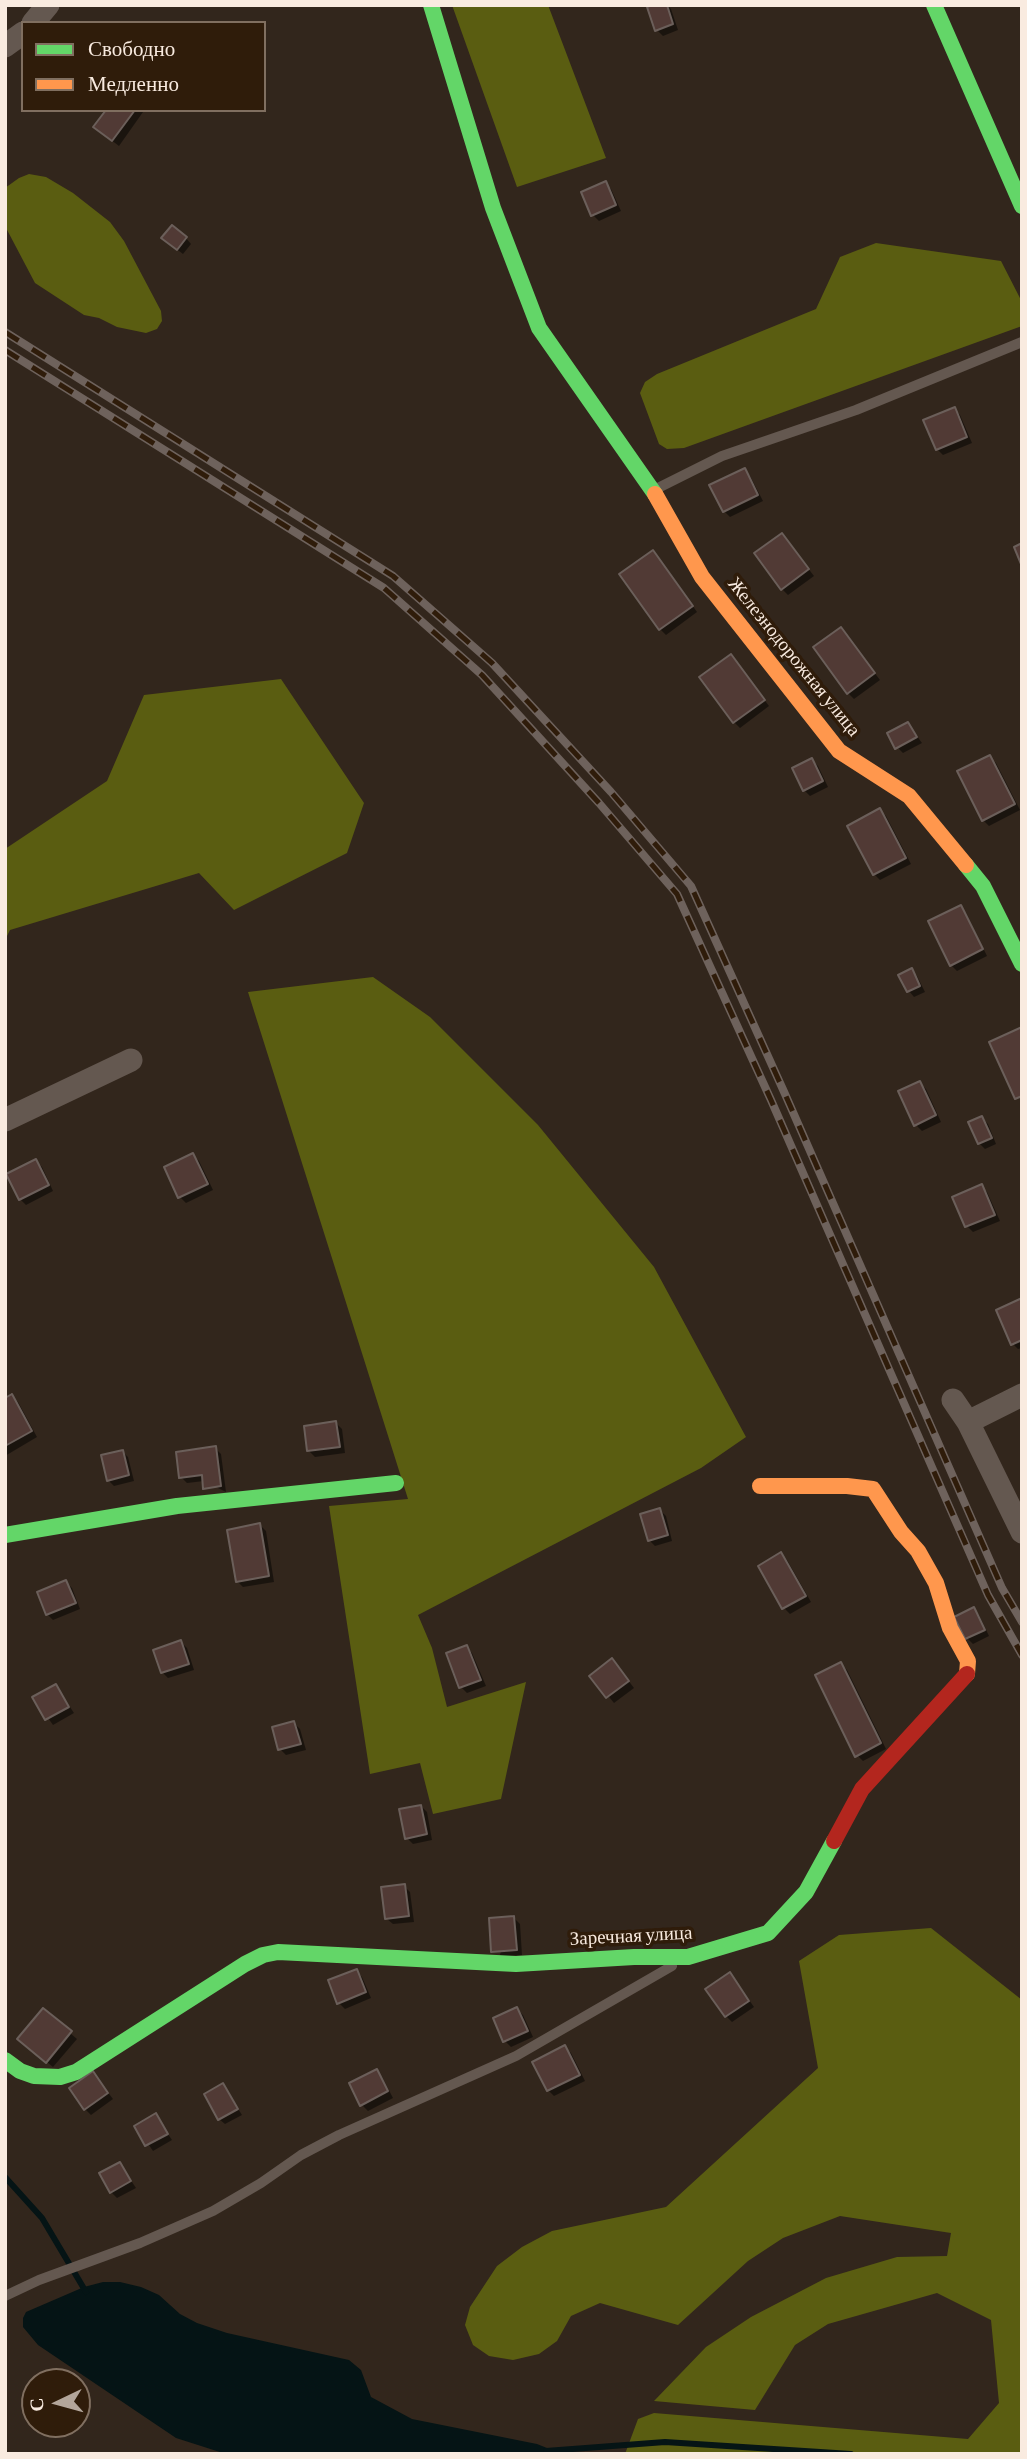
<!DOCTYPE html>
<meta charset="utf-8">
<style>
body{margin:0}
#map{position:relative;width:1027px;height:2459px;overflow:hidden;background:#32261c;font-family:"Crimson Pro",serif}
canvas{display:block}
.frame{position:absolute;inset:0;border:7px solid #f9ebe0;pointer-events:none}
.legend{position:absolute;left:21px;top:21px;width:245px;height:91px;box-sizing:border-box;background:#2f1c0a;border:2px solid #806f60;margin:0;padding:9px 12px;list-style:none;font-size:21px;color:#f9ebe0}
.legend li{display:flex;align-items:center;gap:14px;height:35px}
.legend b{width:35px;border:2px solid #806f60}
.north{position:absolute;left:21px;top:2368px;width:70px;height:70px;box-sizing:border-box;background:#2f1c0a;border:2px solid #806f60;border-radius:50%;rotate:265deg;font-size:19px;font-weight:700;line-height:28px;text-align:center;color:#f9ebe0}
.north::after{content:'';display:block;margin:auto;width:24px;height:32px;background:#b3a69b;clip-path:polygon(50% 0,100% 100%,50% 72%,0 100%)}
</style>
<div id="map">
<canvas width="1027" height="2459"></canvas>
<div class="frame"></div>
<ul class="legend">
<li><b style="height:9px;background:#63d668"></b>Свободно</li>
<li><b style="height:9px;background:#ff974d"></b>Медленно</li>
</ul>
<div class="north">С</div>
</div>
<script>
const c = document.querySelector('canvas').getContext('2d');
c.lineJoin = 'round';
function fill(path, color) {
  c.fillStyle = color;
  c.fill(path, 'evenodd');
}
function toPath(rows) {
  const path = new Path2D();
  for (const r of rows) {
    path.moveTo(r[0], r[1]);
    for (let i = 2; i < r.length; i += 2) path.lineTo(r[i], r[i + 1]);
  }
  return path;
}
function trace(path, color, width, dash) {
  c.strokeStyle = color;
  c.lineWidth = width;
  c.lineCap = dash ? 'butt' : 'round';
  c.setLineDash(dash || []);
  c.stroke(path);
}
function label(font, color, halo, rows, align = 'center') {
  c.font = font + ' "Crimson Pro",serif';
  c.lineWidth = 7;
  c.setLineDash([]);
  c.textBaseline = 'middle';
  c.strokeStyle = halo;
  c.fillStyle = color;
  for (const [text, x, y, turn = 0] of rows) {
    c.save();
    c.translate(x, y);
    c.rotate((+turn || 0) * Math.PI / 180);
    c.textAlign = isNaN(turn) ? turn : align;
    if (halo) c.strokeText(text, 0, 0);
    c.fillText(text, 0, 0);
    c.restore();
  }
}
fill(toPath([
 [452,5,548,5,606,158,517,187],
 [29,174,46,177,73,193,110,222,124,241,161,311,162,321,157,329,146,333,117,327,99,318,84,315,35,283,5,226,5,188,19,178],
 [876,243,1001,261,1022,302,1022,326,684,448,667,449,659,444,640,393,645,382,657,374,816,309,840,257],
 [281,679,364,803,347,853,234,910,199,873,10,930,5,940,5,849,107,781,144,695],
 [373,977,430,1017,538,1125,654,1267,746,1437,701,1468,418,1615,432,1648,447,1707,526,1682,501,1799,433,1814,420,1763,370,1774,329,1506,408,1499,248,992],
 [931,1928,1022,2000,1022,2454,625,2454,638,2419,654,2413,968,2439,999,2403,991,2320,937,2293,828,2324,795,2345,755,2410,654,2401,706,2347,751,2317,826,2278,897,2257,947,2256,951,2233,840,2216,783,2238,748,2261,678,2325,600,2303,571,2316,557,2341,539,2354,513,2360,489,2356,473,2345,465,2325,470,2307,497,2266,522,2247,552,2231,666,2207,818,2068,799,1961,839,1935]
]), '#5a5d11');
fill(toPath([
 [103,2282,120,2282,141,2287,159,2295,180,2314,197,2323,227,2333,349,2360,361,2370,371,2397,412,2419,537,2444,562,2454,226,2454,176,2438,38,2345,23,2327,23,2318,26,2312,84,2287]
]), '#051415');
fill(toPath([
 [657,5,667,5,671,9,678,30,663,36,657,30],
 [108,110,143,112,119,146,102,133],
 [605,183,611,189,621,211,599,221,593,215,583,193],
 [186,238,191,244,183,254,170,244],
 [954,409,960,415,972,443,943,455,937,449],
 [744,470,750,476,763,501,730,517,724,511],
 [787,541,814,576,788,595,782,589],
 [659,558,697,612,666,635,660,629],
 [841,629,880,680,854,699,848,693],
 [731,656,769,706,740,728,734,722],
 [908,724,922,743,903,753,897,747],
 [990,757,996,763,1020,810,989,826,983,820],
 [812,760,818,766,828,787,810,796,804,790],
 [880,810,886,816,911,864,880,880,874,874],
 [960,907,966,913,987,956,957,971,951,965],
 [911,970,917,976,925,992,914,997,909,991],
 [920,1083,926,1089,941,1122,922,1131,916,1125],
 [982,1118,988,1124,996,1144,985,1149,979,1143],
 [193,1155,199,1161,213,1190,186,1203,180,1197],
 [36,1161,42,1167,53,1191,26,1205,20,1199],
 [981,1186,987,1192,1000,1221,973,1232,967,1226],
 [1022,1300,1022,1348,1018,1349,1013,1344],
 [12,1396,18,1402,37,1437,5,1456,5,1400],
 [336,1423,342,1429,345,1453,315,1457,309,1451],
 [215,1448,221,1454,226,1492,204,1481,187,1483,181,1477],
 [122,1451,128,1457,134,1481,114,1486,108,1480],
 [660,1510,666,1516,672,1541,655,1546,649,1540],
 [260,1525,266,1531,274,1582,243,1587,237,1581],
 [781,1554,787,1560,811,1602,790,1614,784,1608,760,1566],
 [66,1582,72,1588,80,1609,53,1620,47,1614],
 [973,1609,979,1615,989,1636,973,1644,967,1638],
 [181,1642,187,1648,194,1670,168,1678,162,1672],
 [466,1647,472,1653,486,1686,467,1693,461,1687],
 [841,1664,847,1670,886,1749,863,1761,857,1755],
 [618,1667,634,1688,614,1703,592,1676],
 [56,1686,74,1713,53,1725,34,1698],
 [294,1723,300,1729,306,1750,286,1755,280,1749],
 [421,1806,427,1812,432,1840,413,1844,407,1838],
 [404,1886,410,1892,414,1922,393,1924,387,1919],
 [514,1918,520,1924,522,1955,499,1957],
 [356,1971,362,1977,371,1998,345,2009,339,2003],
 [735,1980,754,2007,732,2022,726,2016],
 [517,2009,523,2015,533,2037,511,2047,505,2041,495,2019],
 [43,2010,77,2039,53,2067,26,2045],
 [565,2047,571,2053,585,2081,554,2096,548,2090],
 [376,2071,382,2077,393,2098,368,2111,362,2105],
 [93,2073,113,2099,91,2115,85,2109],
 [223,2085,242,2115,225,2124,219,2119],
 [156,2116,172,2140,153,2151,136,2126],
 [120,2164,136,2188,117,2198,111,2192]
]), '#0007');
trace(toPath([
 [5,2177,42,2218,86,2292],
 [546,2451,665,2442,851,2454]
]), '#051415', 6);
const building = toPath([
 [652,5,667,5,673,24,655,31,647,7,652,5],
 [106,110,135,110,112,141,93,127,106,110],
 [606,181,616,205,591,216,581,192,606,181],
 [172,225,187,237,177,250,161,238,172,225],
 [955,407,967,437,936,450,923,420,955,407],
 [745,468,758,495,723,512,709,485,745,468],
 [782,533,809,569,781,590,754,553,782,533],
 [1022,543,1022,564,1021,564,1014,547,1022,543],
 [653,550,693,606,659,630,619,574,653,550],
 [841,627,875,673,847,694,813,647,841,627],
 [731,654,765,700,733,723,699,677,731,654],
 [908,722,917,737,895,749,887,733,908,722],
 [990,755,1015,804,982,821,957,771,990,755],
 [812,758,823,781,803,791,792,768,812,758],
 [880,808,906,858,873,875,847,826,880,808],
 [961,905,983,949,950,966,928,921,961,905],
 [912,968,920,986,907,992,898,975,912,968],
 [1022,1027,1022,1096,1015,1099,989,1042,1022,1027],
 [920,1081,936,1115,914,1126,898,1091,920,1081],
 [982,1116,992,1138,978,1144,968,1122,982,1116],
 [193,1153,208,1184,178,1198,164,1167,193,1153],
 [36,1159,49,1185,19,1200,6,1174,36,1159],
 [982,1184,995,1215,965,1227,952,1197,982,1184],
 [1022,1298,1022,1340,1011,1345,996,1310,1022,1298],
 [12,1394,32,1431,5,1446,5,1398,12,1394],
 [336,1421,340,1447,307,1451,304,1426,336,1421],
 [216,1446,221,1486,203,1489,202,1475,179,1478,176,1452,216,1446],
 [123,1450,129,1475,107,1481,101,1455,123,1450],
 [660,1508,668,1535,648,1541,640,1514,660,1508],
 [260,1523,269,1576,236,1582,227,1530,260,1523],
 [781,1552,806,1596,782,1609,758,1566,781,1552],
 [66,1580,76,1603,46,1615,37,1592,66,1580],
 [974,1607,985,1630,965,1639,954,1617,974,1607],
 [181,1640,189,1664,161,1673,153,1650,181,1640],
 [467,1645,481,1680,459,1688,446,1653,467,1645],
 [612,1658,629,1681,606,1698,589,1676,612,1658],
 [841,1662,881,1743,855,1757,815,1675,841,1662],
 [56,1684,69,1707,45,1720,32,1697,56,1684],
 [294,1721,301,1744,278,1750,272,1727,294,1721],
 [421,1805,427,1834,405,1839,399,1809,421,1805],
 [405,1884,409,1916,385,1919,381,1887,405,1884],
 [514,1916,517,1950,491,1952,489,1918,514,1916],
 [357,1969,366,1992,337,2004,328,1980,357,1969],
 [730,1972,749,2001,725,2017,705,1989,730,1972],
 [517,2007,528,2031,503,2042,493,2018,517,2007],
 [43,2008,72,2031,46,2063,17,2039,43,2008],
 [565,2045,580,2075,547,2091,532,2062,565,2045],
 [377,2069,388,2091,360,2106,349,2083,377,2069],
 [93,2071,108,2093,84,2110,69,2088,93,2071],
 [223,2083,238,2109,218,2120,204,2094,223,2083],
 [156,2113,168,2134,145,2146,134,2126,156,2113],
 [120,2162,131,2181,110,2193,99,2173,120,2162]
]);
fill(building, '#513a35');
trace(building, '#6b5f5a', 2);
trace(toPath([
 [656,489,722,456,856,410,1022,342],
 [5,2296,39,2280,140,2243,213,2211,261,2183,301,2155,339,2135,516,2056,672,1966]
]), '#645850', 10);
trace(toPath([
 [33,23,48,5],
 [5,46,23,33],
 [5,1120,131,1060],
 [953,1400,968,1422,1022,1395],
 [968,1422,1022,1532]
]), '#645850', 23);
trace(toPath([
 [431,5,493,208,539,328,655,494],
 [934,5,1022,206],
 [966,865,983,886,1022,964],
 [5,1535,177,1506,396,1483],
 [5,2060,20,2071,34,2076,60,2077,76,2072,245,1964,263,1955,278,1952,516,1964,634,1957,688,1957,768,1933,806,1892,834,1841]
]), '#63d668', 16);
trace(toPath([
 [655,494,702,577,839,751,909,796,966,865],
 [760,1486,847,1486,873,1489,901,1532,918,1551,936,1583,950,1628,968,1661,967,1674]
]), '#ff974d', 16);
trace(toPath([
 [834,1841,862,1789,967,1674]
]), '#b3261e', 16);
const rail = toPath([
 [5,332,393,576,492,663,611,792,691,886,785,1094,1002,1588,1022,1622],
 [5,350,384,588,482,675,599,803,677,894,771,1100,988,1595,1022,1655]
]);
trace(rail, '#6e625c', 8);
trace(rail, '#2f1c0a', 5, [16]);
label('19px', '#f9ebe0', '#2f1c0a', [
 ["Железнодорожная улица",794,657,51],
 ["Заречная улица",631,1936,-3]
]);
</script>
